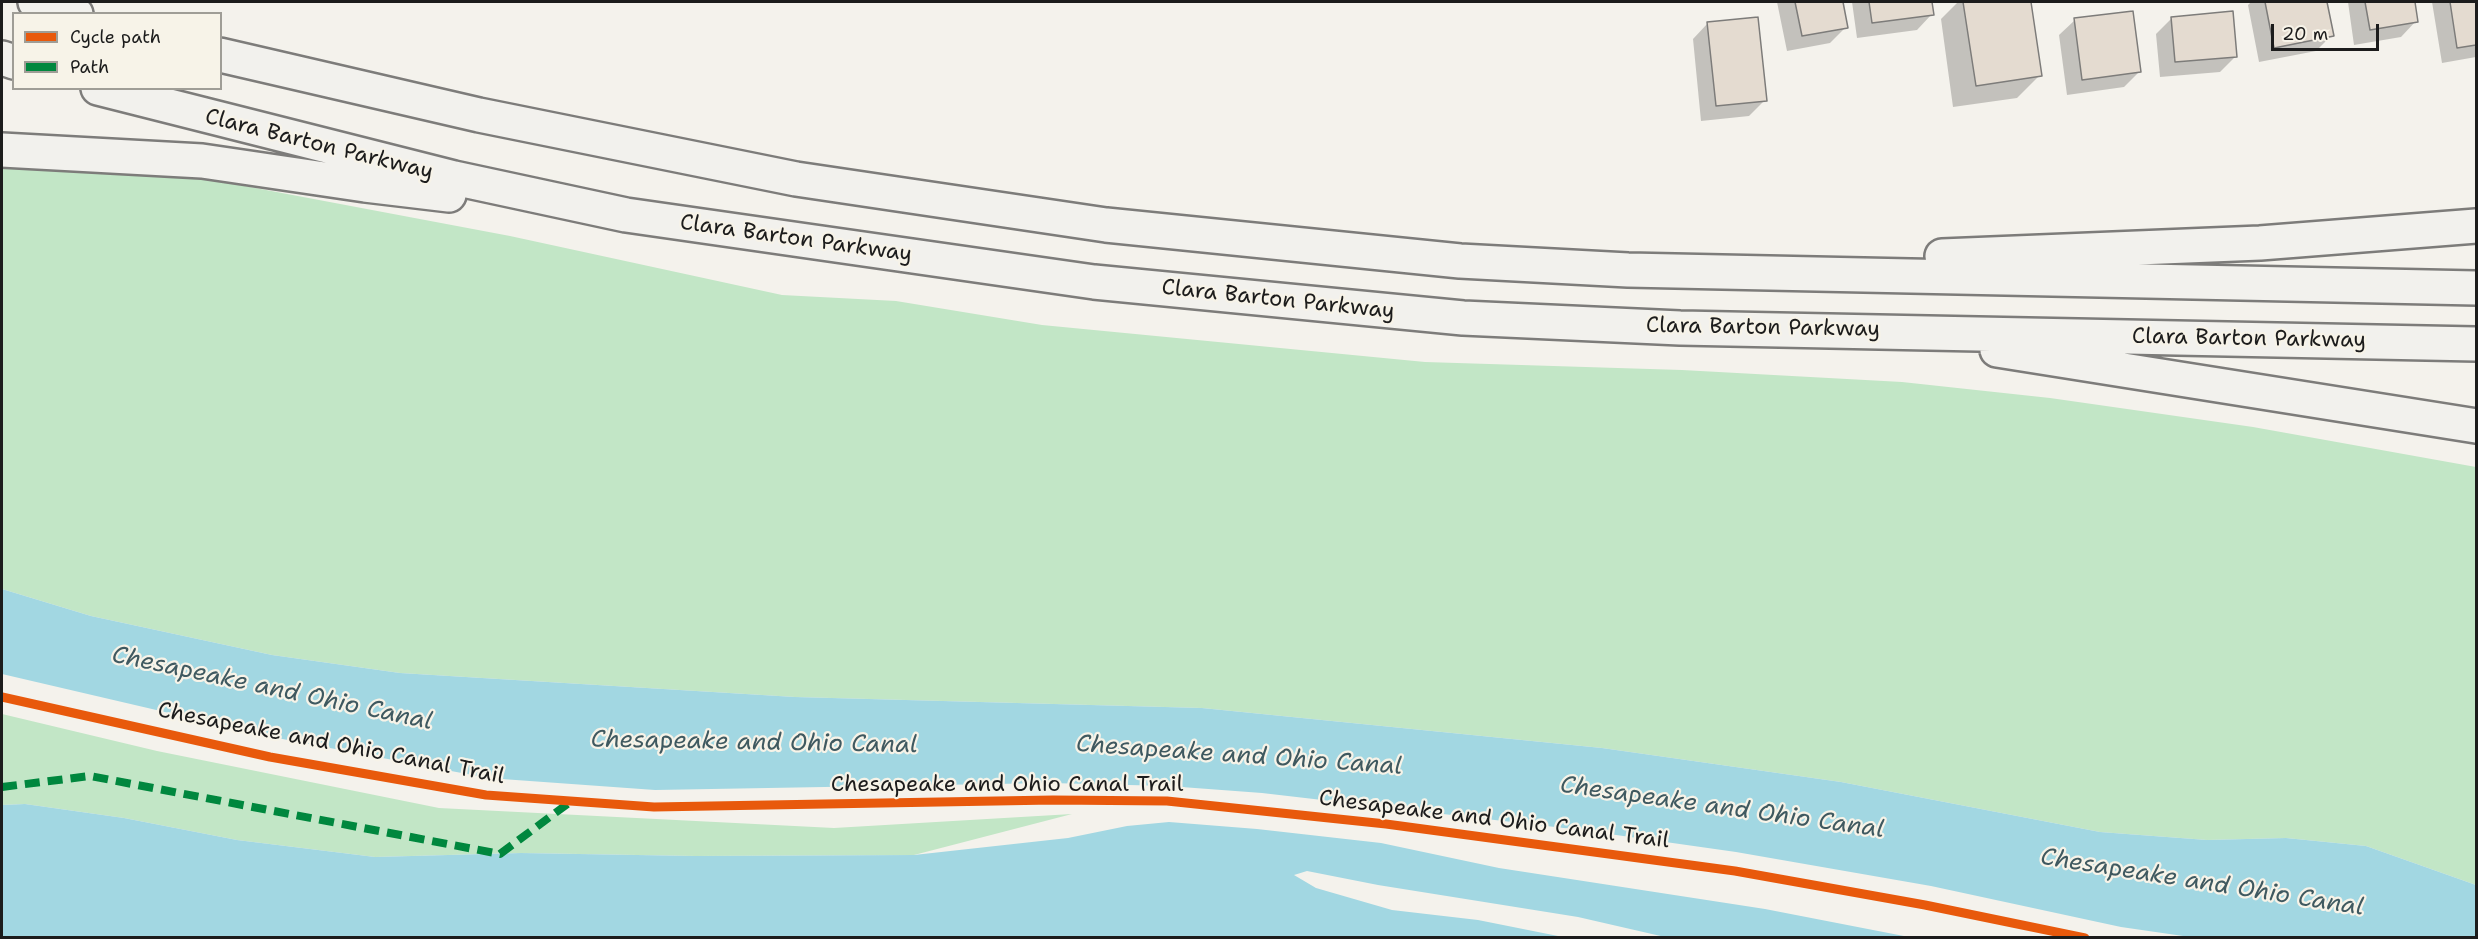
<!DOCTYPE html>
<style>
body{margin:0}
#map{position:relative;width:2478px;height:939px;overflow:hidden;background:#f4f2ec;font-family:"Shantell Sans",sans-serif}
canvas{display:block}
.frame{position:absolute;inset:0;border:3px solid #1c1c1c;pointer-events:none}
.legend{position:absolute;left:12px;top:12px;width:210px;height:78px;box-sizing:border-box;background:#f7f3e8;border:2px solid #9f9d96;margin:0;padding:8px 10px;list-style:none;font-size:18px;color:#1c1c1c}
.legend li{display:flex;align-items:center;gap:12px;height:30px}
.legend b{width:30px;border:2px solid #9f9d96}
.scale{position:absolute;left:2271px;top:24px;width:108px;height:27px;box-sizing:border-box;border:3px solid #1c1c1c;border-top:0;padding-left:8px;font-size:18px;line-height:21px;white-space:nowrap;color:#1c1c1c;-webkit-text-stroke:4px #f7f3e8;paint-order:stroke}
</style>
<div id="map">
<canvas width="2478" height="939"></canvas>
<div class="frame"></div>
<ul class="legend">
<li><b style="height:8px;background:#e8590c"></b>Cycle path</li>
<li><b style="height:8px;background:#00873e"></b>Path</li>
</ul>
<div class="scale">20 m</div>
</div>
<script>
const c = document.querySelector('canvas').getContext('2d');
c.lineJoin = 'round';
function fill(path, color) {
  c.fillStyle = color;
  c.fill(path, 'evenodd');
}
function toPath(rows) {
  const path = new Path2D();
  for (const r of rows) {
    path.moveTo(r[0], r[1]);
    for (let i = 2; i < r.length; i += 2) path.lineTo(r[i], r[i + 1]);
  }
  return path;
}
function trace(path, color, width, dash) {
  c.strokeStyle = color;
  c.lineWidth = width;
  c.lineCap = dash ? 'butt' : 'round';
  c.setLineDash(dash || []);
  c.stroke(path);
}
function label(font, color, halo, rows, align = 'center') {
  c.font = font + ' "Shantell Sans",sans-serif';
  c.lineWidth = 4.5;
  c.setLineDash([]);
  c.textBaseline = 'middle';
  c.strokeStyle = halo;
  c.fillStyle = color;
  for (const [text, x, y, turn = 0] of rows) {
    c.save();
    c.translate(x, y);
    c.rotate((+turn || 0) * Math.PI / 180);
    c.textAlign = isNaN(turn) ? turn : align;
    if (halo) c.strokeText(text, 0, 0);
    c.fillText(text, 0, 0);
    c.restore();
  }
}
fill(toPath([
 [2,166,197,177,510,236,782,295,896,301,1042,325,1425,362,1682,370,1902,382,2050,398,2253,427,2476,467,2476,885,2366,846,2286,838,2207,840,2100,832,1841,782,1602,748,1202,708,795,697,400,673,272,655,91,616,2,589],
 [2,714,157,751,439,808,834,828,1072,814,914,855,695,856,521,853,375,857,237,840,124,818,25,804,2,805]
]), '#c2e6c6');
fill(toPath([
 [2,589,91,616,272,655,400,673,795,697,1202,708,1602,748,1841,782,2100,832,2207,840,2286,838,2366,846,2476,885,2476,937,2190,937,2121,927,1931,886,1736,852,1581,830,1262,793,1168,786,1050,783,655,790,488,778,272,737,2,674],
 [25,804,124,818,237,840,375,857,521,853,695,856,914,855,1068,838,1127,826,1169,822,1257,829,1381,843,1499,868,1765,909,1909,937,1665,937,1578,917,1378,885,1307,871,1294,875,1316,888,1392,910,1478,920,1563,937,2,937,2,805]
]), '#a2d7e2');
fill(toPath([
 [1777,2,1841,2,1846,27,1830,43,1787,51],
 [1852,2,1930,2,1932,14,1917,30,1857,38],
 [1958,2,2029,2,2040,75,2017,98,1953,107,1941,19],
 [2251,2,2325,2,2332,35,2316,51,2259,62,2248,5],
 [2348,2,2413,2,2416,21,2401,37,2354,45],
 [2432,2,2476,2,2476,57,2442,63],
 [2172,18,2236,56,2220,72,2160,77,2156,34],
 [2075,20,2139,72,2124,87,2067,95,2059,35],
 [1708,23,1765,100,1749,116,1701,121,1693,39]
]), '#0003');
const building = toPath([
 [1795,2,1843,2,1848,28,1802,36,1795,2],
 [1869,2,1932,2,1934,15,1872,23,1869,2],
 [1963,2,2031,2,2042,76,1976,86,1963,2],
 [2265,2,2327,2,2334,36,2274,48,2265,2],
 [2365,2,2415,2,2418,22,2370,30,2365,2],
 [2450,2,2476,2,2476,45,2457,48,2450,2],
 [2133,11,2141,72,2082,80,2074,18,2133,11],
 [2233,11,2237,57,2175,62,2171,17,2233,11],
 [1758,17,1767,101,1716,106,1707,22,1758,17]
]);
fill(building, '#e4dbd0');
trace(building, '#7d7c7a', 1.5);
const primary = toPath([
 [35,2,76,14],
 [220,55,479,115,796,179,1106,225,1460,261,1628,270,2476,288],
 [2,58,14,62],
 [98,88,454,178,626,215,1094,282,1463,318,1680,328,2476,344],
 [2,150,202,161,365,185,449,195],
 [1942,256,2260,243,2476,226],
 [1997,350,2476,426]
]);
trace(primary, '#7d7c7a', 38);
trace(primary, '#f2f1ed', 33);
trace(toPath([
 [2,787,90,776,500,854,570,802]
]), '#00873e', 8, [15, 8]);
trace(toPath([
 [2,697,270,757,486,795,654,807,1053,800,1167,801,1386,824,1735,871,1925,905,2085,938]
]), '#e8590c', 9);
label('22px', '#1c1c1c', '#f7f3e8', [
 ["Clara Barton Parkway",319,145,14],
 ["Clara Barton Parkway",796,239,8],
 ["Clara Barton Parkway",1278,300,6],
 ["Clara Barton Parkway",1763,328,1],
 ["Clara Barton Parkway",2249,339,1],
 ["Chesapeake and Ohio Canal Trail",331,744,11],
 ["Chesapeake and Ohio Canal Trail",1007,785],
 ["Chesapeake and Ohio Canal Trail",1494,820,7]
]);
label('italic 24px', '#3f5960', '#f7f3e8', [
 ["Chesapeake and Ohio Canal",272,689,12],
 ["Chesapeake and Ohio Canal",754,743,1],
 ["Chesapeake and Ohio Canal",1239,756,4],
 ["Chesapeake and Ohio Canal",1722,808,8],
 ["Chesapeake and Ohio Canal",2202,883,9]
]);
</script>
